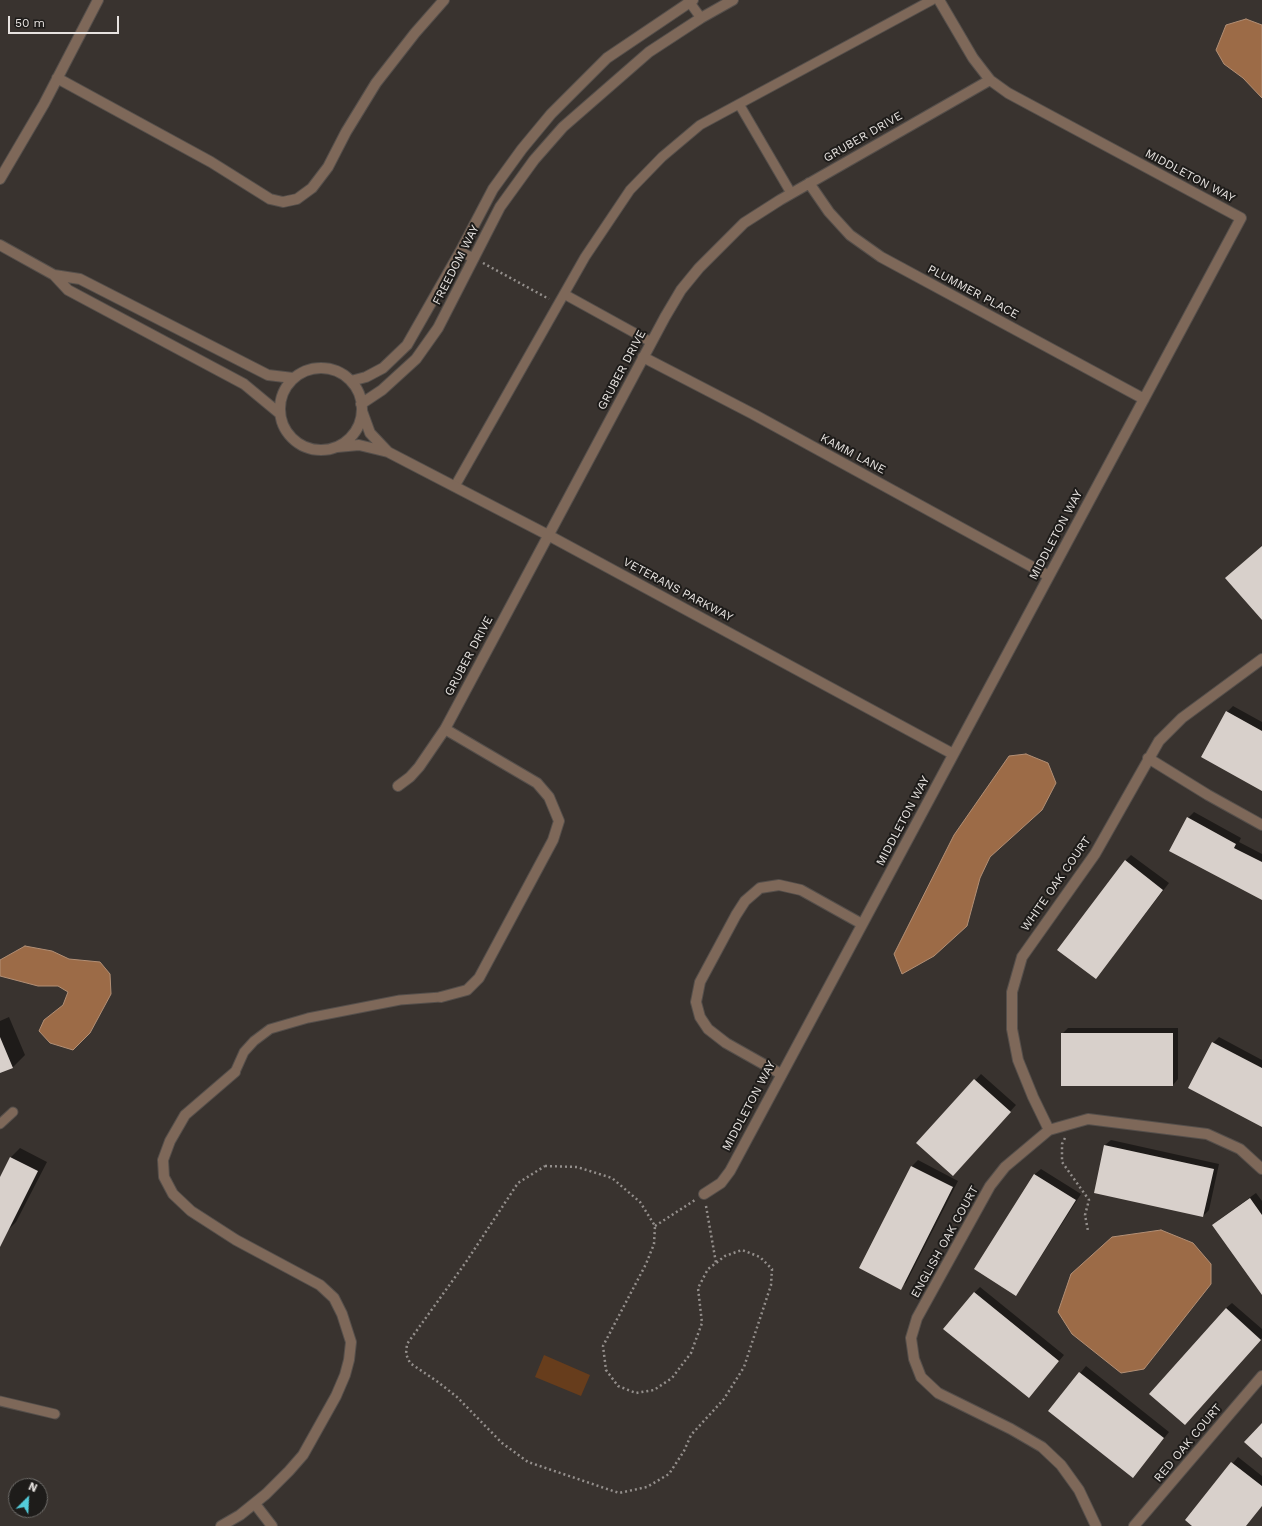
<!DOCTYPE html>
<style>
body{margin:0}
#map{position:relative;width:1262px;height:1526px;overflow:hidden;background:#39332f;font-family:"Work Sans",sans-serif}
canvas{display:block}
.north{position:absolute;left:8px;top:1478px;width:40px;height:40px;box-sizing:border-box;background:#1e1c1a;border:1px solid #6e6c69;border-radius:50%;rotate:24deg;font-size:11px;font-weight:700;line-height:16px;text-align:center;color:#e7e3e0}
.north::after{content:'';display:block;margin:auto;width:14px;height:18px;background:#53cbda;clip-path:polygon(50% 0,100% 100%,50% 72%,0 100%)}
.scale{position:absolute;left:8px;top:16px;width:111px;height:18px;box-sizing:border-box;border:2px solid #e7e3e0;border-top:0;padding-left:5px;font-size:12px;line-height:14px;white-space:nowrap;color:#e7e3e0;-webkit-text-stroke:3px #1e1c1a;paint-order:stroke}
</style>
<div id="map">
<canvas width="1262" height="1526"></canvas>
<div class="north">N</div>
<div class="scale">50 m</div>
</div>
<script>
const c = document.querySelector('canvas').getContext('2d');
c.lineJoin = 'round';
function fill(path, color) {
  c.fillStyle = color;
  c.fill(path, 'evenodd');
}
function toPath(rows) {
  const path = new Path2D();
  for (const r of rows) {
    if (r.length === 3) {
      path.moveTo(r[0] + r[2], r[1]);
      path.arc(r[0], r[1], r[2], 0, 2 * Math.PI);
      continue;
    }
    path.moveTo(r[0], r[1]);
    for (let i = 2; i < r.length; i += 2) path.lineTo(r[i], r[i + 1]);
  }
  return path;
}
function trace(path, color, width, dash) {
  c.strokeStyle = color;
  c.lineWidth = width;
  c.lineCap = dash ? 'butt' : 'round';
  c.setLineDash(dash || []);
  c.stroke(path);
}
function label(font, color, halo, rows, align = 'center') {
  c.font = font + ' "Work Sans",sans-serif';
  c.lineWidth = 4;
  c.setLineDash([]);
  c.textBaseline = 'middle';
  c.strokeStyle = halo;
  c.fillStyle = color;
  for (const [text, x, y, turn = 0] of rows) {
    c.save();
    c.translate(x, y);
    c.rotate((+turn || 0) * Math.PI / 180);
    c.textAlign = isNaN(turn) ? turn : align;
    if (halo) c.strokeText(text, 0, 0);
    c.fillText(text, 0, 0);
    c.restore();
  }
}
fill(toPath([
 [544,1355,590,1375,581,1396,535,1377]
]), '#673d1c');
const water = toPath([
 [1246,19,1262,25,1262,98,1243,78,1224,64,1216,50,1226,25,1246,19],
 [1026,754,1048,763,1056,783,1042,810,990,857,980,878,967,926,934,956,902,974,894,954,954,835,1009,756,1026,754],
 [25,946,52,951,69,959,100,962,110,974,111,994,90,1033,73,1050,50,1043,39,1031,44,1020,63,1005,68,992,58,986,38,986,0,976,0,960,25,946],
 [1161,1230,1193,1243,1211,1264,1211,1284,1144,1369,1121,1373,1072,1334,1058,1312,1071,1274,1112,1237,1161,1230]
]);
fill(water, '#9c6b47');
trace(water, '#b28f75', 1);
fill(toPath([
 [1233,706,1262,722,1262,790,1227,712],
 [1194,812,1241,838,1239,842,1262,854,1262,899,1188,818],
 [1131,855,1169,883,1096,978,1125,861],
 [9,1017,25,1055,13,1067,0,1072,0,1021],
 [1068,1028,1178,1028,1178,1079,1173,1085,1062,1034],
 [1219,1037,1262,1060,1262,1126,1213,1043],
 [981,1074,1016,1105,958,1169,918,1143],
 [1111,1140,1219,1164,1209,1210,1203,1216,1105,1145],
 [20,1148,47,1162,16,1222,7,1231,0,1228,0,1179,11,1157],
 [918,1160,958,1181,906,1283,900,1288,860,1268,912,1166],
 [1041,1169,1081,1194,1021,1288,1016,1294,975,1269,1035,1174],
 [1256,1193,1262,1201,1262,1293,1214,1225,1220,1219],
 [980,1287,1064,1355,1029,1397,974,1293],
 [1232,1303,1262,1329,1262,1338,1191,1418,1226,1308],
 [1086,1366,1169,1432,1138,1471,1049,1411],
 [1238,1457,1262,1476,1262,1506,1246,1526,1194,1526,1186,1520]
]), '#0007');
fill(toPath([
 [1262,546,1262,620,1225,578],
 [1226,711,1262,731,1262,791,1201,757],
 [1187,817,1236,844,1234,848,1262,862,1262,900,1169,851],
 [1125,860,1163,890,1096,979,1057,950],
 [1061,1033,1173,1033,1173,1086,1061,1086],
 [0,1037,13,1068,0,1073],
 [1212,1042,1262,1068,1262,1127,1188,1088],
 [974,1079,1011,1112,953,1176,916,1143],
 [1104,1145,1214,1169,1203,1217,1094,1193],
 [10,1157,38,1171,0,1247,0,1177],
 [911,1166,953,1187,901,1290,859,1268],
 [1034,1174,1076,1200,1016,1296,974,1269],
 [1250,1198,1262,1215,1262,1295,1212,1225],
 [974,1292,1059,1361,1029,1398,943,1329],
 [1226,1308,1261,1340,1185,1425,1149,1394],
 [1079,1372,1164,1438,1133,1478,1048,1411],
 [1262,1423,1262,1458,1244,1442],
 [1231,1462,1262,1486,1262,1506,1246,1526,1192,1526,1185,1520]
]), '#d8d0cb');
const lane = toPath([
 [688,0,701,18],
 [739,104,791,193],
 [460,252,474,258],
 [564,294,651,342],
 [455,486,585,257,630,190,662,157,700,125,932,0],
 [235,1072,244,1052,254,1041,270,1029,308,1018,400,1000,441,997],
 [0,1124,13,1112],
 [0,1401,55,1414]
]);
const street = toPath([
 [57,78,211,162,270,199,283,202,297,199,312,188,328,167,346,132,376,83,415,33,444,0],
 [0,179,44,104,98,0],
 [809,183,829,212,850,235,881,257,1144,399],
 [0,245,54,275,68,290,244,384,279,413],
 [54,275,80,279,268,375,293,378],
 [643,357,753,414,1049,576],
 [321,409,41],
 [351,381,366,377,383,368,407,345,460,252,493,189,522,149,551,114,607,58,693,0],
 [361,404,382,390,416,359,438,328,500,207,534,160,563,127,649,52,701,18,733,0],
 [362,411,370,433,388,452],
 [337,447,359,445,388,452,548,535,953,754],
 [1148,758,1208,795,1262,825],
 [398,786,410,777,419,767,445,729,665,317,681,290,699,268,744,223,780,200,990,80],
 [441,997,467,990,479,978,553,840,559,821,549,797,537,783,445,729],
 [781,1074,726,1043,708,1029,700,1017,696,1002,700,982,736,915,745,901,760,888,779,885,801,890,862,924],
 [1049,1130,1033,1097,1018,1060,1012,1029,1012,992,1022,957,1095,854,1159,741,1182,718,1262,659],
 [704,1194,721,1183,730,1171,1241,218,1008,93,990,80,973,58,939,0],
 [255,1504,272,1526],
 [221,1526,240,1515,266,1494,289,1471,303,1455,336,1396,345,1375,349,1360,351,1342,342,1314,334,1298,320,1285,236,1240,191,1211,173,1194,164,1177,163,1160,170,1141,185,1115,235,1072],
 [1096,1526,1079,1490,1061,1465,1042,1447,1011,1429,938,1393,921,1377,914,1359,911,1338,917,1318,990,1186,1005,1167,1049,1130,1088,1119,1207,1134,1240,1149,1262,1169],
 [1134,1526,1262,1376]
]);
trace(lane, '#554f4b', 11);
trace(street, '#554f4b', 12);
trace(toPath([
 [483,263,549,299],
 [1065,1138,1062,1144,1062,1162,1089,1200,1085,1215,1088,1231],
 [545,1166,577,1167,612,1178,640,1202,655,1226,654,1244,646,1264,603,1346,606,1370,618,1386,636,1393,654,1390,672,1378,691,1353,702,1323,698,1288,708,1269,716,1263,725,1256,742,1250,760,1257,772,1269,771,1285,744,1367,724,1399,691,1435,684,1451,669,1474,647,1487,619,1493,528,1462,502,1443,457,1397,438,1382,410,1363,406,1354,407,1344,466,1262,518,1183,545,1166],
 [706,1206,716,1263],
 [655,1226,695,1200]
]), '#948f8c', 2.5, [2, 3]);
trace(lane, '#7e6859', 9);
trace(street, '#7e6859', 10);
label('12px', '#e7e3e0', '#1e1c1a', [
 ["GRUBER DRIVE",863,137,-30],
 ["MIDDLETON WAY",1190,176,28],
 ["FREEDOM WAY",456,265,-63],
 ["PLUMMER PLACE",973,292,28],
 ["GRUBER DRIVE",622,370,-62],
 ["KAMM LANE",853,454,28],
 ["MIDDLETON WAY",1056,535,-62],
 ["VETERANS PARKWAY",678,590,28],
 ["GRUBER DRIVE",469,656,-62],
 ["MIDDLETON WAY",903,821,-62],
 ["WHITE OAK COURT",1056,884,-55],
 ["MIDDLETON WAY",749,1106,-62],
 ["ENGLISH OAK COURT",945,1242,-61],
 ["RED OAK COURT",1188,1443,-50]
]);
</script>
